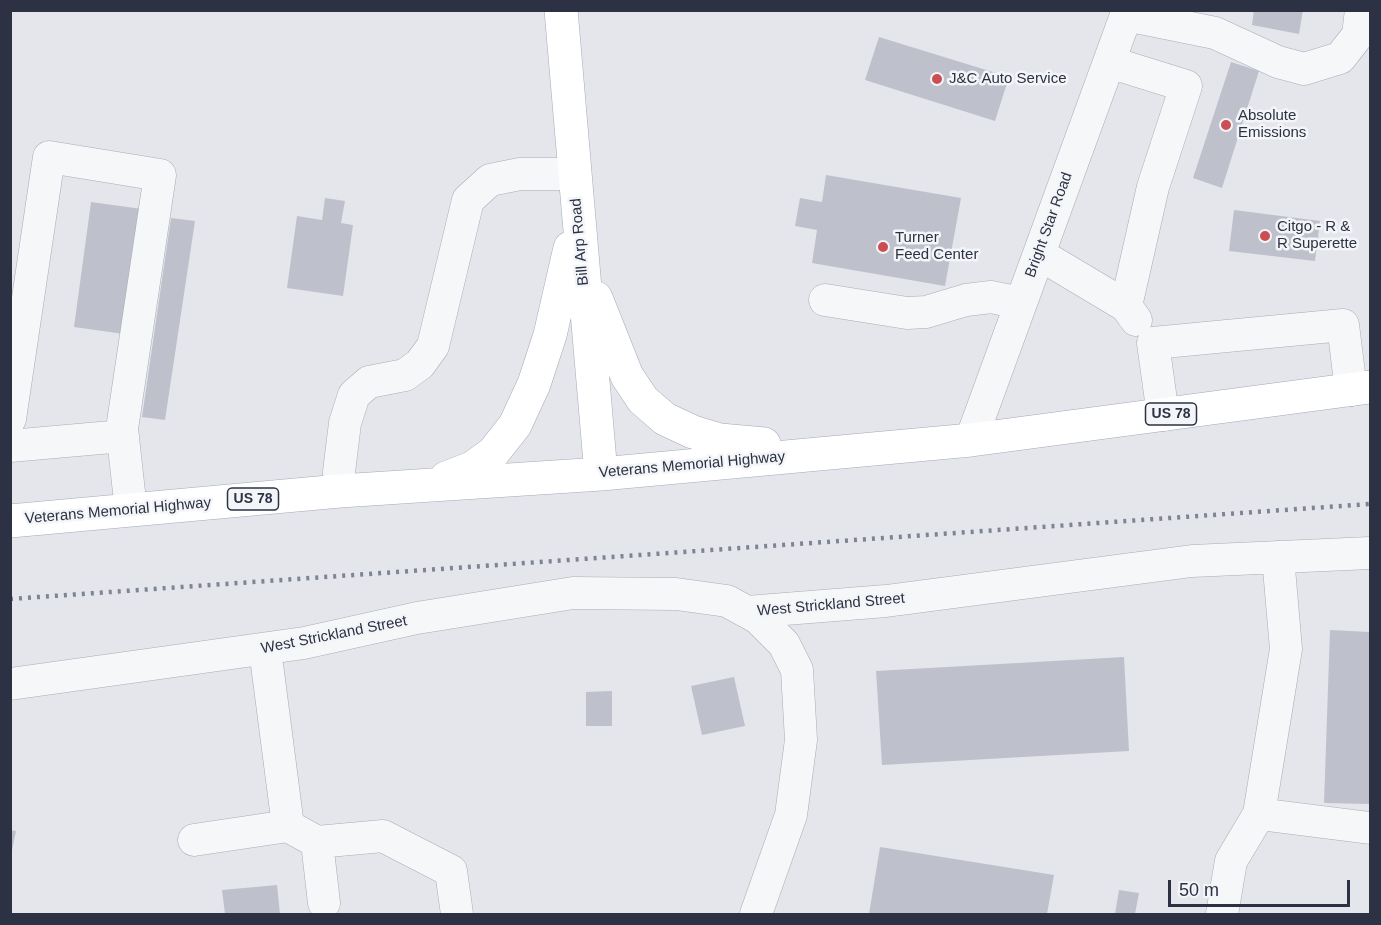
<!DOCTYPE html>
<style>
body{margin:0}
#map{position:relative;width:1381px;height:925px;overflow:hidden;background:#e4e6eb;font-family:Arial,sans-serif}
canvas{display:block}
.frame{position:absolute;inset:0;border:12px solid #2c3243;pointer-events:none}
.scale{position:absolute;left:1168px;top:880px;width:182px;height:27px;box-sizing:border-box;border:3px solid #2c3243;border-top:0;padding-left:8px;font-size:18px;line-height:21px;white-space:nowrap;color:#2c3243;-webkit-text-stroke:4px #f3f5f8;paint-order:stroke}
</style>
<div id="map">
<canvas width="1381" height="925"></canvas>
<div class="frame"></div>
<div class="scale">50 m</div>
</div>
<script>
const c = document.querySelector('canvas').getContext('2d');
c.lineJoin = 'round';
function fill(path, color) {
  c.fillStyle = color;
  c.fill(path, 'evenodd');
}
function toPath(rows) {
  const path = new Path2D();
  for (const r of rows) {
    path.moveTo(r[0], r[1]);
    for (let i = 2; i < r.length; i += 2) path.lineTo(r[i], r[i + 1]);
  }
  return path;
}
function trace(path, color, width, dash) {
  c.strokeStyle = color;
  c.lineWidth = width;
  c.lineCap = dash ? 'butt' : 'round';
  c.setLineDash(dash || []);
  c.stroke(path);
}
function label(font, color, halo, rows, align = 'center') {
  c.font = font + ' Arial,sans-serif';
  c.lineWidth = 5;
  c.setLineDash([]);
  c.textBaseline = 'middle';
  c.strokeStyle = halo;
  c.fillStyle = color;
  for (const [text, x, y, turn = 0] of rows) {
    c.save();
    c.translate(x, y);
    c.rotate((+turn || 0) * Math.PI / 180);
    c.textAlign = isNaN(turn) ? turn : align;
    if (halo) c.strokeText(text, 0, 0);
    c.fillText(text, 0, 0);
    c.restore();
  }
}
fill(toPath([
 [1254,10,1303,10,1299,34,1252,25],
 [879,37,1009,77,995,121,865,80],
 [1231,62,1259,71,1222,188,1193,178],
 [826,175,961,198,945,286,812,263,817,230,795,226,800,198,822,202],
 [325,198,345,201,341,223,353,225,343,296,287,288,297,216,322,220],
 [91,202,142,209,124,334,74,327],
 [1234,210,1320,221,1315,261,1229,251],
 [171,218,195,221,165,420,142,417],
 [1330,630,1370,632,1370,804,1324,803],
 [1124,657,1129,751,882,765,876,671],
 [734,677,745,726,702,735,691,686],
 [612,691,612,726,586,726,586,692],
 [10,830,16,831,12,850,10,850],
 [880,847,1054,875,1047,914,869,914],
 [277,885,280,914,225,914,222,890],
 [1119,890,1139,893,1135,914,1115,914]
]), '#bec1cb');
const minor = toPath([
 [1126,15,1215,33,1278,62,1304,69,1340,58,1358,35,1361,10],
 [1109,62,1186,86,1153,187,1126,306],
 [1039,254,1126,306,1136,320],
 [825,300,907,313,926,312,966,300,991,297,1021,303],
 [1163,415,1153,343,1343,325,1351,390],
 [10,419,49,157,160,175,122,429,131,510],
 [971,440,1128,10],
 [10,446,123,436],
 [340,491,339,472,345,423,354,395,369,382,405,375,420,364,433,346,468,200,490,180,520,174,574,174],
 [1278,557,1286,649,1259,814,1370,828],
 [747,612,758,618,784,644,797,670,801,740,791,815,756,914],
 [265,649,288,826,317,842,324,903],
 [10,684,304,643,417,618,573,593,676,594,727,601,747,612,886,601,1192,561,1370,553],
 [194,840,288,826],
 [317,842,383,836,451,871,457,914],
 [1222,914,1231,861,1259,814]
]);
const major = toPath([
 [561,10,601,474],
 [596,298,627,376,643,400,665,419,693,432,720,440,764,444],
 [446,478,472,468,493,453,515,425,534,384,550,335,570,248],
 [10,521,340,491,601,474,971,440,1370,387]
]);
trace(minor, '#a9acb5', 33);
trace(major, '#a3a9b6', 34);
trace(minor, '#f6f7f9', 32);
trace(major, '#fff', 33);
trace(toPath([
 [10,599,1370,504]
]), '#7d8494', 4.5, [3, 6]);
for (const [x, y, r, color] of [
 [937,79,6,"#cb4e54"],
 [1226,125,6,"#cb4e54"],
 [1265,236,6,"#cb4e54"],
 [883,247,6,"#cb4e54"]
]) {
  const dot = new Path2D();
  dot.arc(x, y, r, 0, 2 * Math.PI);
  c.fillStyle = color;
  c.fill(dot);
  trace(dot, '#f3f5f8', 2);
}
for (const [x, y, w] of [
 [1171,414,51],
 [253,499,51]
]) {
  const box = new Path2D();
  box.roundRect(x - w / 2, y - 11, w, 22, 4.5);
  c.fillStyle = '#f3f5f8';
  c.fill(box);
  trace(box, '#2c3243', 1.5);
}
label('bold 14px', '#2c3243', null, [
 ["US 78",1171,414],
 ["US 78",253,499]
]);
label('15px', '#2c3243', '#f3f5f8', [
 ["J&C Auto Service",949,79],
 ["Absolute",1238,116],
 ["Emissions",1238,133],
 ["Citgo - R &",1277,227],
 ["R Superette",1277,244],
 ["Turner",895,238],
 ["Feed Center",895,255]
], 'left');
label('15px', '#2c3243', '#f3f5f8', [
 ["Bright Star Road",1049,225,-70],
 ["Bill Arp Road",580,242,-95],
 ["Veterans Memorial Highway",692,465,-5],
 ["Veterans Memorial Highway",118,511,-5],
 ["West Strickland Street",831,605,-5],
 ["West Strickland Street",334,635,-11]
]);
</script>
